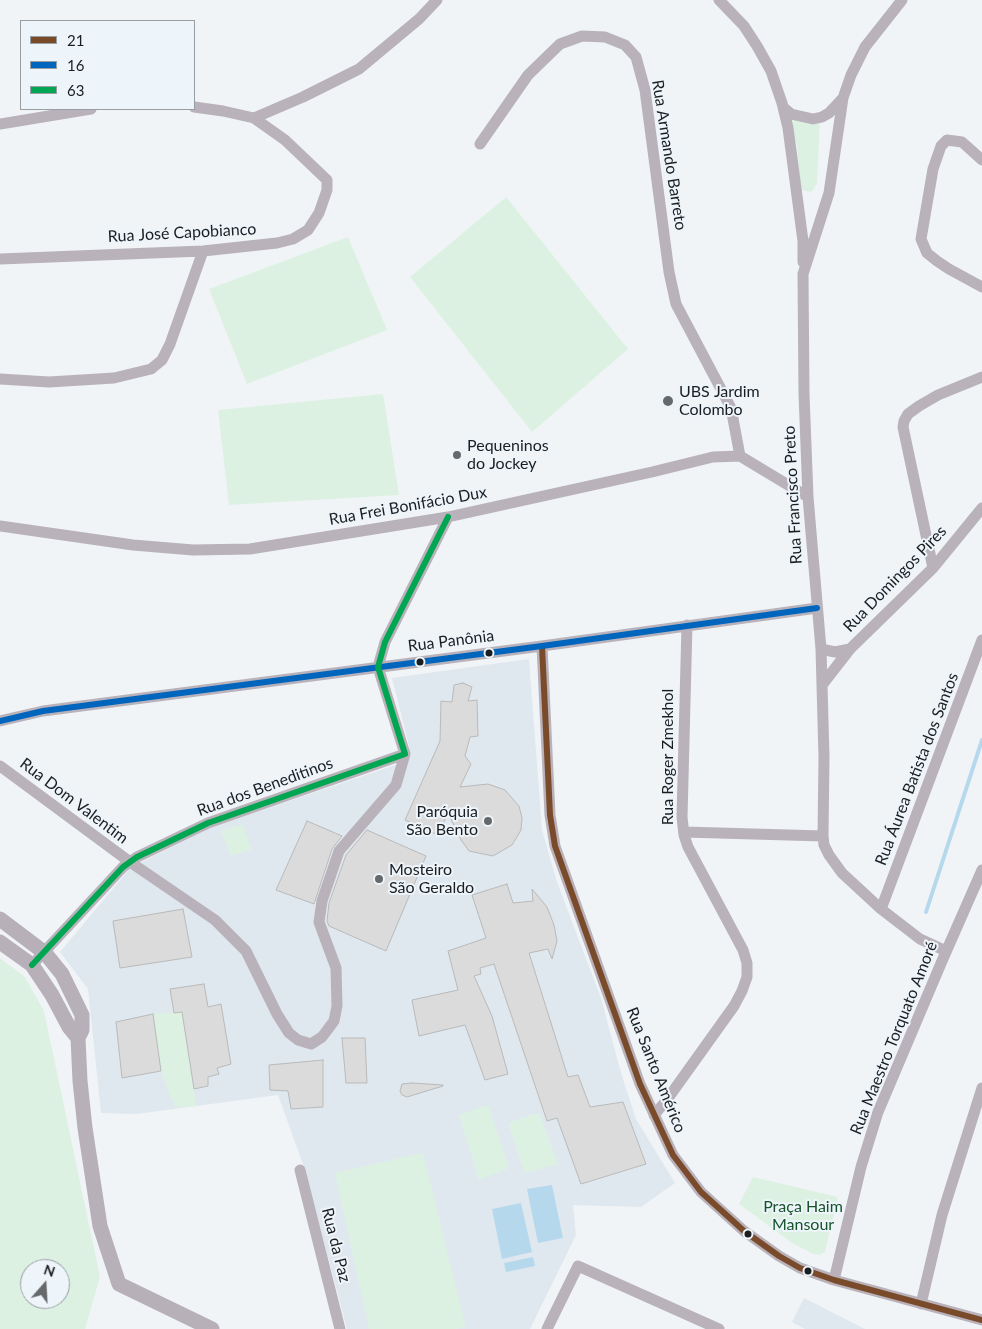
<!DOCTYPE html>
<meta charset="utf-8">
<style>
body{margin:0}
#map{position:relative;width:982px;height:1329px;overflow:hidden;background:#f0f4f7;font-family:Lato,sans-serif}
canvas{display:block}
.legend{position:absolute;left:20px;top:20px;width:175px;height:90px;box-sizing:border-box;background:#edf4fa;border:1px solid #999ea3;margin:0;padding:6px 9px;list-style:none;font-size:15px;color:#1b1e20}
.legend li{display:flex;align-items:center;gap:10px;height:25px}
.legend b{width:25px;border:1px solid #999ea3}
.north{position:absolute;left:20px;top:1259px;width:50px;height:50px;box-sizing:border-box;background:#edf4fa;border:1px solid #999ea3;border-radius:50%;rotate:19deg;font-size:14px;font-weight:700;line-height:20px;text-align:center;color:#1b1e20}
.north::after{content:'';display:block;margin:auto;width:18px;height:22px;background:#66696b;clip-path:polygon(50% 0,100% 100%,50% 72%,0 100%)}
</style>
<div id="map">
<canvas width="982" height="1329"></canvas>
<ul class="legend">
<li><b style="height:6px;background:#7a4b2a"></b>21</li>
<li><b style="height:6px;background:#0065bd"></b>16</li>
<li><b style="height:6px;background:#00a651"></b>63</li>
</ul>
<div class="north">N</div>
</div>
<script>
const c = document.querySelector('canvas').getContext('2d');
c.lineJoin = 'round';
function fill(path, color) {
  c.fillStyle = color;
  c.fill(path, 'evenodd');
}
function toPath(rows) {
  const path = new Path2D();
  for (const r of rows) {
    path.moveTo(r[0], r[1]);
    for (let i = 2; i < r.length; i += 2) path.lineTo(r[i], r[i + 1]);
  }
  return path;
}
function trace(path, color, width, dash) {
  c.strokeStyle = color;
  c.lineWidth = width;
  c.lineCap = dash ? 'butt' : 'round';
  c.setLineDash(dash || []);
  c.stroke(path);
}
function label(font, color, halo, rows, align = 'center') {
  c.font = font + ' Lato,sans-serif';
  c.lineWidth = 4;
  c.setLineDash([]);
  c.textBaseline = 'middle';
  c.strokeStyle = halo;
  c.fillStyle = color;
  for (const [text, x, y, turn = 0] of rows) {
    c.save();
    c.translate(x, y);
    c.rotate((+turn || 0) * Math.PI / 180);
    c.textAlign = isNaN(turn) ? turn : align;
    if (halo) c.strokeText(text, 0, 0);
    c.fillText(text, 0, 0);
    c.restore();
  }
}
fill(toPath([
 [529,659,542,830,557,882,601,998,621,1073,636,1119,675,1183,641,1207,573,1205,576,1235,530,1329,347,1329,304,1167,278,1095,137,1114,101,1113,88,989,60,952,131,867,210,828,407,761,409,746,392,678],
 [804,1298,865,1329,805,1329,792,1322]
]), '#e0e8ef');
fill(toPath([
 [791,117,820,121,817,183,813,190,810,192,802,190,800,183,797,147],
 [506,197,628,349,532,432,410,277],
 [348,237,387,330,247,384,209,289],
 [383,394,399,495,229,505,218,410],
 [242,824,252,849,231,856,221,831],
 [0,958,25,977,44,1011,100,1277,85,1329,0,1329],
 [30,1269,60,1269,60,1299,30,1299],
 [182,1012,196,1106,175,1108,161,1071,153,1014],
 [488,1105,509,1168,479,1180,459,1115],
 [539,1113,558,1164,525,1173,508,1123],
 [423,1153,466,1327,455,1329,369,1329,335,1173],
 [753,1177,838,1197,825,1252,820,1255,813,1254,792,1243,739,1204]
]), '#ddf1e3');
fill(toPath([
 [552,1185,563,1238,538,1243,527,1189],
 [521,1203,532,1252,502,1259,492,1209],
 [533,1257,535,1266,506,1272,504,1263]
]), '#b6d8ed');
trace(toPath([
 [926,912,982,740]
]), '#b6d8ed', 4);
const building = toPath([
 [463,683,472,687,468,701,477,700,478,736,470,737,465,756,471,764,460,787,488,784,505,790,519,806,522,818,521,830,512,845,493,856,469,851,461,840,448,813,438,835,405,820,440,741,441,701,452,702,454,685,463,683],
 [307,821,342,836,332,849,314,904,276,890,307,821],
 [367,830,426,856,386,951,329,926,327,921,329,903,346,855,367,830],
 [507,884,513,903,533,901,532,889,547,907,554,925,557,941,552,959,548,949,529,953,568,1077,578,1075,590,1107,623,1102,646,1164,581,1184,557,1118,547,1121,494,964,480,968,481,974,474,976,492,1016,508,1074,485,1080,465,1025,419,1036,412,1000,458,990,448,951,486,938,472,895,507,884],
 [183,909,192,957,120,968,113,921,183,909],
 [204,984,208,1007,221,1004,231,1064,217,1068,219,1074,208,1077,208,1086,194,1089,182,1012,174,1013,170,989,204,984],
 [153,1014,161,1071,122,1078,116,1022,153,1014],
 [342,1038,365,1038,367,1083,346,1083,342,1038],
 [323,1060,323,1107,291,1109,288,1091,270,1090,269,1065,323,1060],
 [412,1083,443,1085,443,1086,407,1097,402,1095,400,1091,402,1084,412,1083]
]);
fill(building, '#dbdbdc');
trace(building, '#b9baba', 1);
trace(toPath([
 [719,0,744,26,757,46,771,71,782,103,788,128,803,241,803,262],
 [902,0,865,47,851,75,843,98,829,193,803,274,804,394,808,497,821,649,824,757,823,836,824,845,829,855,842,873,881,909,920,939,946,951],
 [784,108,791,114,813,119,822,117,829,113,843,98],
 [254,118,303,97,359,69,419,19,437,0],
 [0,124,91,109],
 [480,144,528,75,560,44,582,36,605,37,625,45,636,57,645,90,669,272,676,304,731,408,740,456],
 [982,160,962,142,947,140,941,146,933,169,921,239,927,253,937,261,949,269,982,287],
 [0,259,203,251,277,243,293,239,308,230,319,213,327,190,327,180,285,140,254,118,223,111,194,107],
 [0,379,49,382,114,378,151,369,162,360,170,344,203,251],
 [0,526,133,545,193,550,250,549,448,517,652,472,713,457,740,456,808,497],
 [933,568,903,427,904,421,908,414,919,406,938,395,982,377],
 [542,646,550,815,555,846,640,1084,673,1155,701,1192,744,1231,779,1256,800,1268,834,1280,982,1320],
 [821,649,835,652,850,649],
 [822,685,850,649,933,568,982,508],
 [0,721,43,711,542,646,817,608],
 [0,766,130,862,215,920,246,951,277,1014,289,1033,298,1040,311,1044,322,1037,334,1021,337,1006,336,968,319,922,322,901,339,851,396,785,405,754],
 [684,832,823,836],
 [881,909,982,640],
 [32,965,123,867,137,857,208,823,405,754,378,667,385,642,448,517],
 [654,1115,666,1101,734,1006,742,991,747,977,747,963,743,950,688,847,684,835,682,817,687,625],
 [300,1170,340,1329],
 [834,1280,861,1167,878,1112,942,961,982,870],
 [921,1304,942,1215,982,1088],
 [547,1329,578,1266,719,1329]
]), '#b9b2ba', 11);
trace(toPath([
 [0,919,45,953,62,974,82,1015,82,1030,78,1038,80,1081,85,1128,100,1226,119,1284,212,1329],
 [0,942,32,965,52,995,69,1027,78,1038]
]), '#b7b0b9', 15);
trace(toPath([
 [542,646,550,815,555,846,640,1084,673,1155,701,1192,744,1231,779,1256,800,1268,834,1280,982,1320]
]), '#7a4b2a', 6);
trace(toPath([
 [0,721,43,711,542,646,817,608]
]), '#0065bd', 6);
trace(toPath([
 [32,965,123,867,137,857,208,823,405,754,378,667,385,642,448,517]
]), '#00a651', 6);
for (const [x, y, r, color] of [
 [668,401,6,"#66696b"],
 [457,455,5,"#66696b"],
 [489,653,4.5,"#1b1e20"],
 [420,662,4.5,"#1b1e20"],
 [488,821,5,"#66696b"],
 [379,879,5,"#66696b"],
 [748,1234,4.5,"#1b1e20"],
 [808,1271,4.5,"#1b1e20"]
]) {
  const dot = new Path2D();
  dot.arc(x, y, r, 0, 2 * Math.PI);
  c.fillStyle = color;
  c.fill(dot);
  trace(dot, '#edf4fa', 2);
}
label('16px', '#1b1e20', '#edf4fa', [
 ["Rua Armando Barreto",669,155,81],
 ["Rua José Capobianco",182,233,-3],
 ["Rua Francisco Preto",793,495,-93],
 ["Rua Frei Bonifácio Dux",408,506,-10],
 ["Rua Domingos Pires",895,579,-46],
 ["Rua Panônia",451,641,-7],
 ["Rua Roger Zmekhol",668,757,-90],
 ["Rua Áurea Batista dos Santos",917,769,-69],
 ["Rua dos Beneditinos",265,787,-20],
 ["Rua Dom Valentim",74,801,37],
 ["Rua Maestro Torquato Amoré",894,1038,-68],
 ["Rua Santo Américo",656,1070,68],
 ["Rua da Paz",336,1245,76]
]);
label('16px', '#1b1e20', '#edf4fa', [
 ["UBS Jardim",679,392],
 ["Colombo",679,410],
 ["Pequeninos",467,446],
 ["do Jockey",467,464],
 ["Paróquia",478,812,"right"],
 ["São Bento",478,830,"right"],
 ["Mosteiro",389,870],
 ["São Geraldo",389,888]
], 'left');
label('16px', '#155329', '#edf4fa', [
 ["Praça Haim",803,1207],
 ["Mansour",803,1225]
]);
</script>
